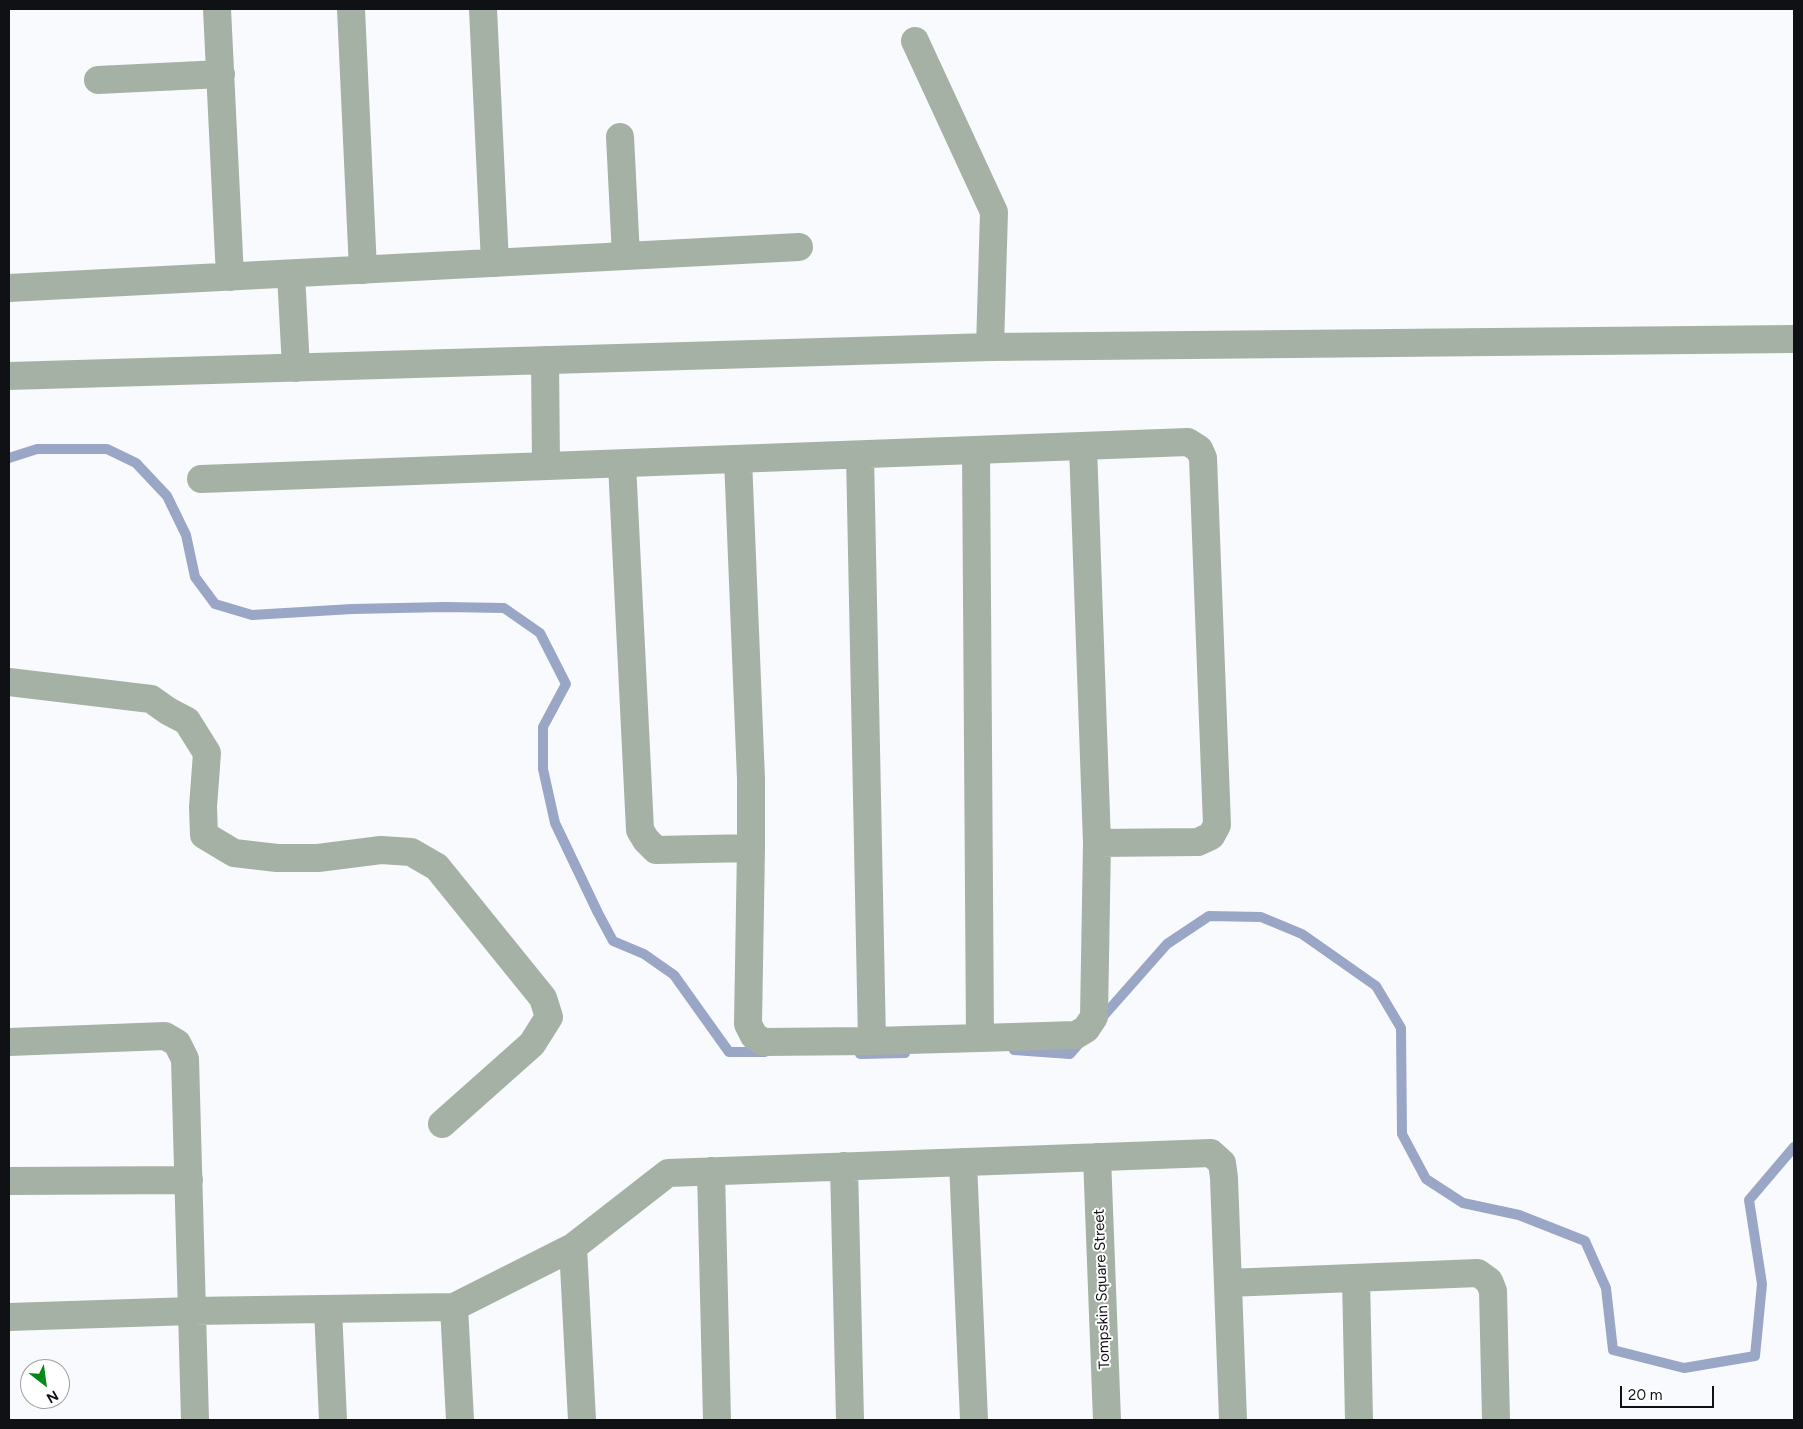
<!DOCTYPE html>
<style>
body{margin:0}
#map{position:relative;width:1803px;height:1429px;overflow:hidden;background:#f9fafe;font-family:Figtree,sans-serif}
canvas{display:block}
.frame{position:absolute;inset:0;border:10px solid #101114;pointer-events:none}
.north{position:absolute;left:20px;top:1359px;width:50px;height:50px;box-sizing:border-box;background:#fff;border:1px solid #9fa0a1;border-radius:50%;rotate:150deg;font-size:14px;font-weight:700;line-height:20px;text-align:center;color:#101114}
.north::after{content:'';display:block;margin:auto;width:18px;height:22px;background:#008a16;clip-path:polygon(50% 0,100% 100%,50% 72%,0 100%)}
.scale{position:absolute;left:1620px;top:1386px;width:94px;height:22px;box-sizing:border-box;border:2px solid #101114;border-top:0;padding-left:6px;font-size:15px;line-height:18px;white-space:nowrap;color:#101114;-webkit-text-stroke:4px #fff;paint-order:stroke}
</style>
<div id="map">
<canvas width="1803" height="1429"></canvas>
<div class="frame"></div>
<div class="north">N</div>
<div class="scale">20 m</div>
</div>
<script>
const c = document.querySelector('canvas').getContext('2d');
c.lineJoin = 'round';
function toPath(rows) {
  const path = new Path2D();
  for (const r of rows) {
    path.moveTo(r[0], r[1]);
    for (let i = 2; i < r.length; i += 2) path.lineTo(r[i], r[i + 1]);
  }
  return path;
}
function trace(path, color, width, dash) {
  c.strokeStyle = color;
  c.lineWidth = width;
  c.lineCap = dash ? 'butt' : 'round';
  c.setLineDash(dash || []);
  c.stroke(path);
}
function label(font, color, halo, rows, align = 'center') {
  c.font = font + ' Figtree,sans-serif';
  c.lineWidth = 4;
  c.setLineDash([]);
  c.textBaseline = 'middle';
  c.strokeStyle = halo;
  c.fillStyle = color;
  for (const [text, x, y, turn = 0] of rows) {
    c.save();
    c.translate(x, y);
    c.rotate((+turn || 0) * Math.PI / 180);
    c.textAlign = isNaN(turn) ? turn : align;
    if (halo) c.strokeText(text, 0, 0);
    c.fillText(text, 0, 0);
    c.restore();
  }
}
trace(toPath([
 [9,458,37,449,107,449,136,463,167,496,186,535,195,577,215,604,252,615,352,609,445,607,504,608,540,633,566,684,543,727,543,769,555,823,598,913,613,941,644,954,674,975,729,1052,765,1052],
 [1099,1021,1167,944,1209,916,1261,917,1302,934,1376,986,1401,1028,1402,1134,1426,1179,1463,1203,1519,1215,1585,1241,1606,1288,1613,1350,1684,1368,1755,1356,1762,1284,1749,1200,1794,1147],
 [1014,1050,1070,1054,1083,1039],
 [860,1054,905,1053]
]), '#99a6c5', 10);
trace(toPath([
 [217,9,230,277],
 [351,9,363,270],
 [483,9,495,263],
 [915,41,994,212,990,347],
 [98,80,221,74],
 [620,137,626,256],
 [291,274,296,368],
 [9,288,799,247],
 [545,360,546,466],
 [9,376,990,347,1794,339],
 [860,455,872,1041],
 [622,464,640,830,646,840,656,850,751,848,751,779,738,459],
 [201,479,1188,442,1199,449,1203,458,1217,825,1211,836,1198,842,1097,843],
 [9,682,151,699,168,711,187,721,207,753,203,807,204,835,234,853,277,858,318,858,381,850,411,852,437,867,543,998,549,1017,532,1044,442,1124],
 [751,848,748,1024,754,1036,763,1042,872,1041,980,1038,976,451],
 [980,1038,1076,1035,1086,1029,1094,1017,1097,843,1083,446],
 [9,1042,165,1036,177,1043,185,1059,195,1420],
 [1097,1157,1107,1420],
 [963,1162,974,1420],
 [844,1166,850,1420],
 [711,1171,717,1420],
 [9,1181,189,1180],
 [573,1247,582,1420],
 [1356,1278,1359,1420],
 [1228,1283,1478,1273,1489,1281,1493,1291,1496,1420],
 [454,1307,460,1420],
 [328,1309,333,1420],
 [9,1317,192,1311,454,1307,573,1247,668,1173,1211,1153,1222,1163,1224,1178,1233,1420]
]), '#a6b1a5', 28);
label('15px', '#101114', '#fff', [
 ["Tompskin Square Street",1102,1289,-92]
]);
</script>
